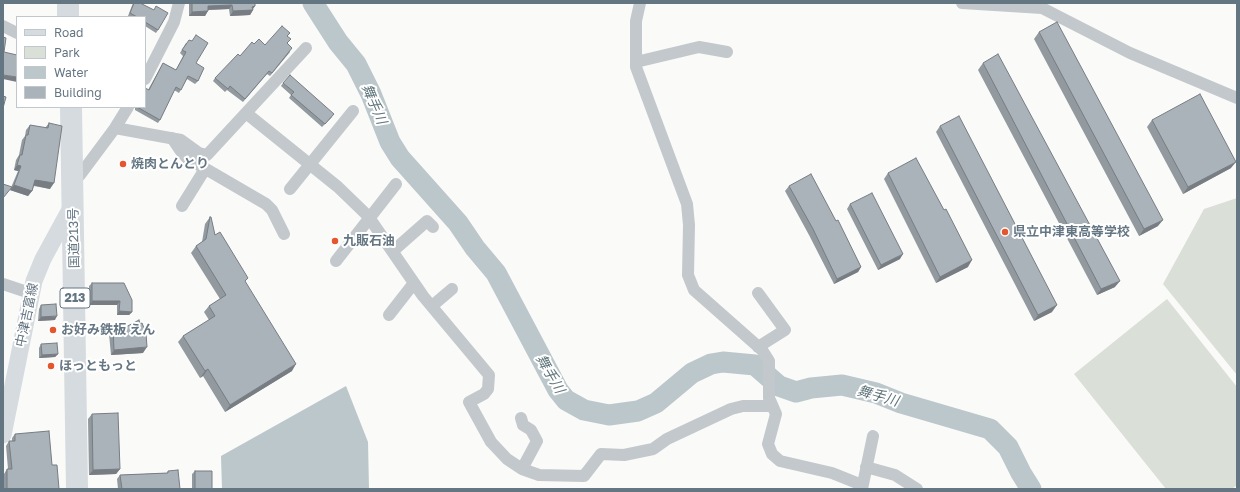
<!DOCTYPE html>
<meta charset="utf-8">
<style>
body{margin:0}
#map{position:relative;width:1240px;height:492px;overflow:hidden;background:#fafaf8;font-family:"Golos Text",sans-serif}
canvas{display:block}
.frame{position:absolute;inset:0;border:4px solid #657683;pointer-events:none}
.legend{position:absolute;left:16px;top:16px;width:130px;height:92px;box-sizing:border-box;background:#fff;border:1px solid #c1c8cd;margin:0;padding:5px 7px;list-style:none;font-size:12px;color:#657683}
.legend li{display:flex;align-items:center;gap:8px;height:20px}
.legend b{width:20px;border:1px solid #c1c8cd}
</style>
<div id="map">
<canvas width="1240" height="492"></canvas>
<div class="frame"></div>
<ul class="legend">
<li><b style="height:5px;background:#d6dbdf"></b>Road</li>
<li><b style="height:11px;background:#dadfd7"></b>Park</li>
<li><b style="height:11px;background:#bbc7cb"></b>Water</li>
<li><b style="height:11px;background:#aab3b9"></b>Building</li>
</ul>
</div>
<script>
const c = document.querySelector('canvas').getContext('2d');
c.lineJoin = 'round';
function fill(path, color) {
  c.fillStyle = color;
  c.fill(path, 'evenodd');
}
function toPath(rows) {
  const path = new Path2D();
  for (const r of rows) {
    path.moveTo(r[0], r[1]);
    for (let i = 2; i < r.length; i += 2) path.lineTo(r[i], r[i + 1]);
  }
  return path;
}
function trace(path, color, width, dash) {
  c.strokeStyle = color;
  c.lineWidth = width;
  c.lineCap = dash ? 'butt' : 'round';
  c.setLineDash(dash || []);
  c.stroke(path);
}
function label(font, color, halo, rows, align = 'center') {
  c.font = font + ' "Golos Text","Noto Sans JP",sans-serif';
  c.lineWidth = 4;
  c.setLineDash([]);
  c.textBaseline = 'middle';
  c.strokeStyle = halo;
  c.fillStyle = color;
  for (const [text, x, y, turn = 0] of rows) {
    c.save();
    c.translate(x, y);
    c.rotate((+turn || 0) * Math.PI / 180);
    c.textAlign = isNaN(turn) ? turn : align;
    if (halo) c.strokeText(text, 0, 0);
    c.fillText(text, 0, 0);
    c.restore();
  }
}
fill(toPath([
 [1237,198,1237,375,1163,284,1204,209],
 [1167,299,1237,387,1237,485,1232,489,1166,489,1074,374]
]), '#dadfd7');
fill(toPath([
 [346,386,368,442,369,489,222,489,221,456]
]), '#bbc7cb');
trace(toPath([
 [313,3,338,42,356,64,371,94,390,142,400,158,458,223,475,248,496,273,558,390,566,400,584,410,609,415,638,411,656,403,692,373,711,364,723,362,755,365,779,386,796,392,811,388,842,385,876,393,901,403,990,429,1008,447,1021,473,1031,489]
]), '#bbc7cb', 21);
trace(toPath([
 [640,3,636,21,636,67,687,204,689,225,688,275,694,290,762,350,769,361,769,398,776,414,768,444,772,454,780,461,832,473,862,485],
 [962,3,1042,8,1130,53,1237,98],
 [3,26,17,33],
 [636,62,699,47,727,52],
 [145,79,174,22,179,3],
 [246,113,338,187,368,216,423,296,489,375,488,389,484,394,469,402,491,442,507,459,522,469,539,475,584,476,601,454,624,455,653,449,667,439,731,409,743,406,771,406],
 [115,128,181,140,199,153,207,155,306,48],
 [172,138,180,150,187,158,266,204,272,210,284,234],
 [73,178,80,175,115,128,128,107],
 [290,189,353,111],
 [182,206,205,169],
 [393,251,427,221,433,227],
 [336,261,396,184],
 [3,284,30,293],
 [432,306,452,289],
 [389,315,414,283],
 [758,347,785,330,758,293],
 [521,418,523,425,531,430,537,441,522,469],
 [866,467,895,475,917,489],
 [862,489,873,436]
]), '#c3c8cc', 12);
trace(toPath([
 [3,435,34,281,43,259,73,204]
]), '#d6dbdf', 17);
trace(toPath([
 [68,3,68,17],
 [71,107,77,489]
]), '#d6dbdf', 22);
fill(toPath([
 [133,3,140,3,153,10,158,30,156,33,145,26,145,17,130,17,128,16],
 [189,3,255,3,255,6,253,9,253,10,250,15,230,16,229,9,208,10,205,16,189,16],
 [1039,32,1158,226,1139,236,1034,39],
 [288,36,287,43,290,52,270,76,267,74,243,102,227,90,225,92,213,81,215,78,240,56,254,44,265,45],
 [186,43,196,63,198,81,195,84,187,79,179,93,174,90,160,120,158,123,135,110,135,107,145,107,148,90,163,63,176,70,183,56,180,53],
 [983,63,1115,287,1097,295,978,70],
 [283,83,332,117,322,127,289,98,291,95,281,86],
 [1152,120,1231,168,1183,194,1147,127],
 [49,123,50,189,34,186,32,191,28,196,10,190,18,171,14,170,16,160,19,155,22,140,25,136,26,130,30,125,45,128],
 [940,126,1052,312,1034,321,936,132],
 [888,173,968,267,936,283,884,179],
 [789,186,836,221,861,267,858,272,834,284,809,235,785,191],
 [850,204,900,259,878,270,847,209],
 [210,217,215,235,245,282,292,371,225,412,203,376,200,378,178,342,183,336,209,320,204,312,209,306,220,299,191,253,196,246,202,242,205,224],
 [92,283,132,300,132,312,129,315,117,315,117,305,89,305,89,286],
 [41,305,55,320,38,321,39,309],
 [140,324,143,353,111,355,109,334,113,329,124,328],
 [41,344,58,354,55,357,39,358,39,348],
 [92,414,120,469,116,474,89,475,88,419],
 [15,434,52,465,59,489,4,489,4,474,7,469,8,469,6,446,9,441,12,441,12,438],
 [168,471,180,489,118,489,117,479,120,475,167,473],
 [195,471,212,489,192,489,192,474]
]), '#929a9f');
fill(toPath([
 [232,5,229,9,205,10,208,6],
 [255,6,252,10,253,10,250,15,230,16,233,11,252,7],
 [208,11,205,16,189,16,192,12],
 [3,75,17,77,17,82,3,79],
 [1236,162,1231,168,1183,194,1188,187],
 [17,165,21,166,18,171,14,170],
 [35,180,54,183,50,189,32,185],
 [14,185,32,191,28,196,10,190],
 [1163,220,1158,226,1139,236,1144,229],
 [903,254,900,259,878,270,881,265],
 [972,260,968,267,936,283,940,277],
 [861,267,858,272,834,284,837,279],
 [1120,281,1115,287,1097,295,1101,289],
 [92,301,120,301,117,305,89,305],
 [1057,305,1052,312,1034,321,1038,315],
 [119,311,132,312,129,315,117,315],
 [57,316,55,320,38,321,41,317],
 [147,347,143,353,111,355,114,350],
 [58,354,55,357,39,358,42,355],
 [296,364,292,371,225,412,230,405],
 [208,369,203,376,200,378,205,371],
 [120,469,116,474,89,475,93,470]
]), '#777d82');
const building = toPath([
 [134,3,140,3,154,10,156,6,168,13,158,30,145,22,145,17,137,17,130,13,134,3],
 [192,3,255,3,255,6,252,7,253,10,233,11,232,5,208,6,208,11,192,12,192,3],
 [1057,22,1163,220,1144,229,1039,32,1057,22],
 [282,26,290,33,287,36,291,39,287,43,292,48,272,73,269,71,245,99,230,86,228,89,215,78,238,54,240,56,252,42,254,44,259,39,265,45,282,26],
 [196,35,208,43,196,63,204,68,198,81,188,76,181,90,176,87,160,120,137,107,145,107,145,88,149,90,163,63,176,70,186,52,182,50,189,40,192,41,196,35],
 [3,37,6,38,4,52,17,55,17,77,3,75,3,37],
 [998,54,1120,281,1101,289,983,63,998,54],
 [290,75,334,114,325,124,291,95,294,92,283,83,290,75],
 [1200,94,1236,162,1188,187,1152,120,1200,94],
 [3,96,6,97,3,108,3,96],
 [959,116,1057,305,1038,315,940,126,959,116],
 [49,123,62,126,54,183,35,180,32,191,14,185,21,166,17,165,20,155,22,155,26,135,28,135,30,125,48,128,49,123],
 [916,158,944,210,946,209,972,260,940,277,888,173,916,158],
 [811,174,836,221,838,220,861,267,837,279,813,229,789,186,811,174],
 [3,184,12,187,3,198,3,184],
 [872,193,903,254,881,265,850,204,872,193],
 [210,217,211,217,215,235,220,232,248,278,245,281,296,364,230,405,208,369,205,371,183,336,215,316,209,306,226,295,196,246,206,239,210,217],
 [92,283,124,283,132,300,132,312,119,311,120,301,92,301,92,283],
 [56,304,57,316,41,317,41,305,56,304],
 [139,320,140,324,142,323,146,333,147,347,114,350,113,329,124,328,139,320],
 [57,343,58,354,42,355,41,344,57,343],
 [118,413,120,469,93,470,92,414,118,413],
 [49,431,52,465,57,465,59,489,7,489,7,469,12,469,9,441,15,441,15,434,49,431],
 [178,470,180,489,122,489,120,475,168,473,168,471,178,470],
 [195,471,212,471,212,489,195,489,195,471]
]);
fill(building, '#aab3b9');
trace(building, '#777d82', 1);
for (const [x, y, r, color] of [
 [123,164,4,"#e4572e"],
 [1005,232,4,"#e4572e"],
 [335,241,4,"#e4572e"],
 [53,330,4,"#e4572e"],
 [51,366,4,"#e4572e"]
]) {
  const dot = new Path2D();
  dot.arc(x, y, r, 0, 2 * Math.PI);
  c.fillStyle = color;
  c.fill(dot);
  trace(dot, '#fff', 1.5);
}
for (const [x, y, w] of [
 [75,298,30]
]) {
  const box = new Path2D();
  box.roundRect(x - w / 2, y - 10, w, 20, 3);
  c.fillStyle = '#fff';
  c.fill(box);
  trace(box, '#657683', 1);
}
label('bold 12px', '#657683', null, [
 ["213",75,298]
]);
label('bold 13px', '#657683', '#fff', [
 ["焼肉とんとり",131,164],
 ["県立中津東高等学校",1013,232],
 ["九販石油",343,241],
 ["お好み鉄板 えん",61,330],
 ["ほっともっと",59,366]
], 'left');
label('13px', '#657683', '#fff', [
 ["国道213号",74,238,-91],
 ["中津吉富線",27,315,-78]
]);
label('italic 14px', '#60757c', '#fff', [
 ["舞手川",374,104,67],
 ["舞手川",550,374,60],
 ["舞手川",878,396,16]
]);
</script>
